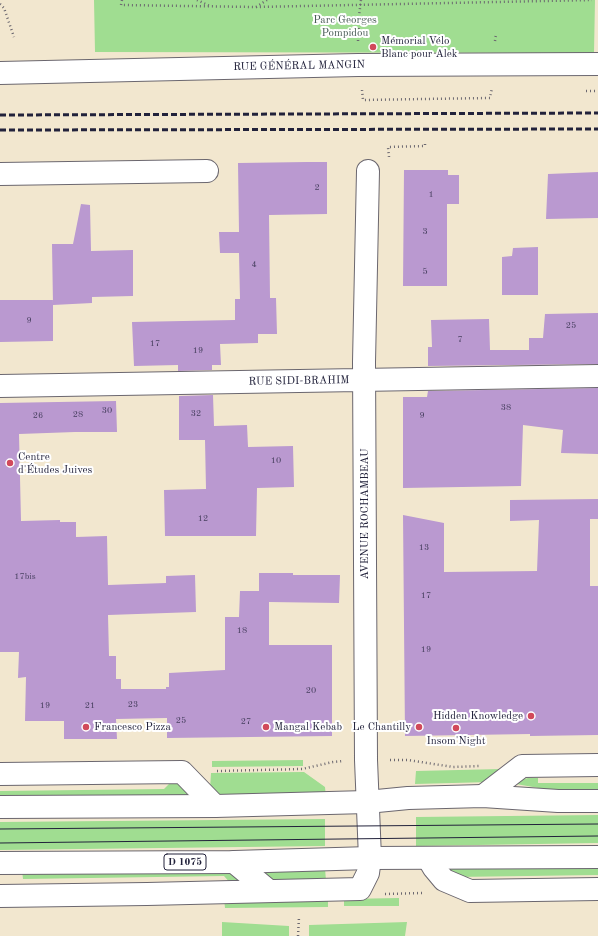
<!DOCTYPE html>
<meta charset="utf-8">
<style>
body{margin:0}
canvas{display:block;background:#f2e7cf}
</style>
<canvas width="598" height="936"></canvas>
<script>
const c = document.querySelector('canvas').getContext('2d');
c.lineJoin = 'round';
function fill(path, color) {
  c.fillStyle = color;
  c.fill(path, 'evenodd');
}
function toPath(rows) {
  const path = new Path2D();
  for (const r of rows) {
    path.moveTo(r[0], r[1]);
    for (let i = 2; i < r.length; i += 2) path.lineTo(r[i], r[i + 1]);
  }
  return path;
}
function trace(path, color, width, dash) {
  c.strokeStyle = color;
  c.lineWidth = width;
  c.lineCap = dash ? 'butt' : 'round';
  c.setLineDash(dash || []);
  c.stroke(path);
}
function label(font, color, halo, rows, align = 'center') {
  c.font = font + ' "Old Standard TT",serif';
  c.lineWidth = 4;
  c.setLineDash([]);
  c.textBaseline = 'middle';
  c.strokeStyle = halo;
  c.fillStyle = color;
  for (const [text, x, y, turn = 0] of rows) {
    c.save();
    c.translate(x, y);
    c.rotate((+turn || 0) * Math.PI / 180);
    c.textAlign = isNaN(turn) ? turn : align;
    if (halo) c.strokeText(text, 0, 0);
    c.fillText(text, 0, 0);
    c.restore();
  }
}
fill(toPath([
 [94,0,595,0,594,53,95,52],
 [303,760,303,766,212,767,212,761],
 [501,769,490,782,415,784,416,771],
 [304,772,325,787,326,797,218,796,210,789,211,773],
 [528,778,538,778,538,783,598,783,598,793,567,793,516,784,520,780],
 [172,781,193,792,193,798,0,800,0,791,164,789],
 [598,815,598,843,416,846,416,817],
 [325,819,325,846,0,850,0,822],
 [598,866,598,875,455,877,447,870,450,868],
 [325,868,326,881,284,883,271,879,264,871],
 [226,869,244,884,232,885,224,876,23,879,22,870],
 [328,898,328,907,225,908,224,899],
 [399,898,399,906,344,906,344,899],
 [222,922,289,926,289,936,222,936],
 [407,922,405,936,309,936,309,925]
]), '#a0dd91');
fill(toPath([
 [307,162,327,162,327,214,269,215,270,298,276,298,277,334,258,334,258,343,220,344,221,365,212,365,212,370,178,371,178,365,134,366,132,322,235,320,235,299,240,299,239,253,220,253,219,232,239,232,238,163],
 [404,170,448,170,448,175,459,175,459,204,447,204,447,286,403,286],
 [598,172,598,218,546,219,548,174],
 [81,204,90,205,91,251,133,250,133,296,92,297,92,303,53,305,52,244,73,244],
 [538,247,538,295,502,295,502,257,512,256,513,248],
 [0,300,53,300,53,341,0,342],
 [598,313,598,364,428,366,428,347,432,347,431,320,489,319,490,350,529,350,529,338,543,338,545,314],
 [598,388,598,454,561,453,563,430,523,425,521,486,403,488,403,397,427,397,428,391],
 [213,395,214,426,247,425,248,447,293,446,294,487,257,488,256,536,165,536,164,490,206,489,205,440,179,440,179,396],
 [116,401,117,432,75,432,19,434,21,521,60,520,60,522,76,522,76,537,107,536,108,585,166,583,166,576,195,575,196,612,108,615,109,656,116,656,116,679,121,679,121,689,166,689,166,687,169,687,169,673,225,670,225,617,239,617,240,591,259,591,259,573,293,573,293,575,340,575,339,603,269,602,269,645,332,645,332,736,167,738,167,718,116,719,117,739,64,739,64,721,25,721,26,677,18,678,19,652,0,652,0,403],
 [598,499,598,519,590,519,590,586,598,586,598,735,530,736,530,734,405,736,403,515,444,523,444,572,537,571,539,520,510,521,510,500]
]), '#ba99d0');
const minor = toPath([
 [0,73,358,65,598,64],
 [0,174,207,171],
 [0,386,598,376],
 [0,774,182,772,215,806],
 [483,796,522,766,598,765],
 [428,858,434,868,444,880,470,891,598,889],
 [234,862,269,891],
 [0,896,147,894,360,889,368,873,370,858,366,760,364,362,368,171]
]);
const major = toPath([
 [0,807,215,806,367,802,408,798,483,796,558,801,598,801],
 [0,863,234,862,370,858,598,857]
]);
trace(minor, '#6b676f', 24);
trace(major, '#6b676f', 24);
trace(toPath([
 [122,0,121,5,255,7,592,0],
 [197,0,210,6],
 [0,4,4,8,14,37],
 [256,7,267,0],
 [358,41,359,16,361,0],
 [495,41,496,34],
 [362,90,363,100,424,99,490,98,492,88],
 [586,91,598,91],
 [389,157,388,147,425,146,425,141],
 [390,760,408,760,453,767,480,766],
 [217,771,302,769,333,762,343,761],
 [385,894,422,893],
 [298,936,299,917]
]), '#6b676f', 2.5, [1, 3]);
trace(minor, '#fff', 22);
trace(major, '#fff', 22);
trace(toPath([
 [0,829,598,824],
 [0,843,598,836]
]), '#22223b', 1);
trace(toPath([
 [0,115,598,113],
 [0,130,598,129]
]), '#22223b', 3, [6, 3]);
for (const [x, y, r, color] of [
 [373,47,4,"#d1495b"],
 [10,463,4,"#d1495b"],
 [531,716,4,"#d1495b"],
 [86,727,4,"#d1495b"],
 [266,727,4,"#d1495b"],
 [419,727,4,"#d1495b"],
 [456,728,4,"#d1495b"]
]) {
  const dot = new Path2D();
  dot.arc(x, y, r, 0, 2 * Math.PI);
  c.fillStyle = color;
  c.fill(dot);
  trace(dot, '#fff', 1.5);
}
label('9px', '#484060', null, [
 ["2",317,188],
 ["1",431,195],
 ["3",425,232],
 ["4",254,265],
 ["5",425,272],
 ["9",29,321],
 ["25",571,326],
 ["7",460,340],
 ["17",155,344],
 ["19",198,351],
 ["38",506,408],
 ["30",107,411],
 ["32",196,414],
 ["28",78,415],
 ["26",38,416],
 ["9",422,416],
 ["10",276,461],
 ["12",203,519],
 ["13",424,548],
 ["17bis",25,577],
 ["17",426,596],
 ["18",242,631],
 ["19",426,650],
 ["20",311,691],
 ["23",133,705],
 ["19",45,706],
 ["21",90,706],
 ["25",181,721],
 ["27",246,722]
]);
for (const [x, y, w] of [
 [185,862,42]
]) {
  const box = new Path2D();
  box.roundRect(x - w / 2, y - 8, w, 16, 3);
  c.fillStyle = '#fff';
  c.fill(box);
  trace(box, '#22223b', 1);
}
label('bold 10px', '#22223b', null, [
 ["D 1075",185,862]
]);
label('11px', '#485a55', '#fff', [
 ["Parc Georges",345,20],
 ["Pompidou",345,33]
]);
label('11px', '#22223b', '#fff', [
 ["Mémorial Vélo",381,41],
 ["Blanc pour Alek",381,54],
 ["Centre",18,457],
 ["d'Études Juives",18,470],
 ["Hidden Knowledge",523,716,"right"],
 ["Francesco Pizza",94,727],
 ["Mangal Kebab",274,727],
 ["Le Chantilly",411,727,"right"],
 ["Insom'Night",456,741,"center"]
], 'left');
label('11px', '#22223b', '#fff', [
 ["RUE GÉNÉRAL MANGIN",299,66,-1],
 ["RUE SIDI-BRAHIM",299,381,-1],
 ["AVENUE ROCHAMBEAU",365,514,-90]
]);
</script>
